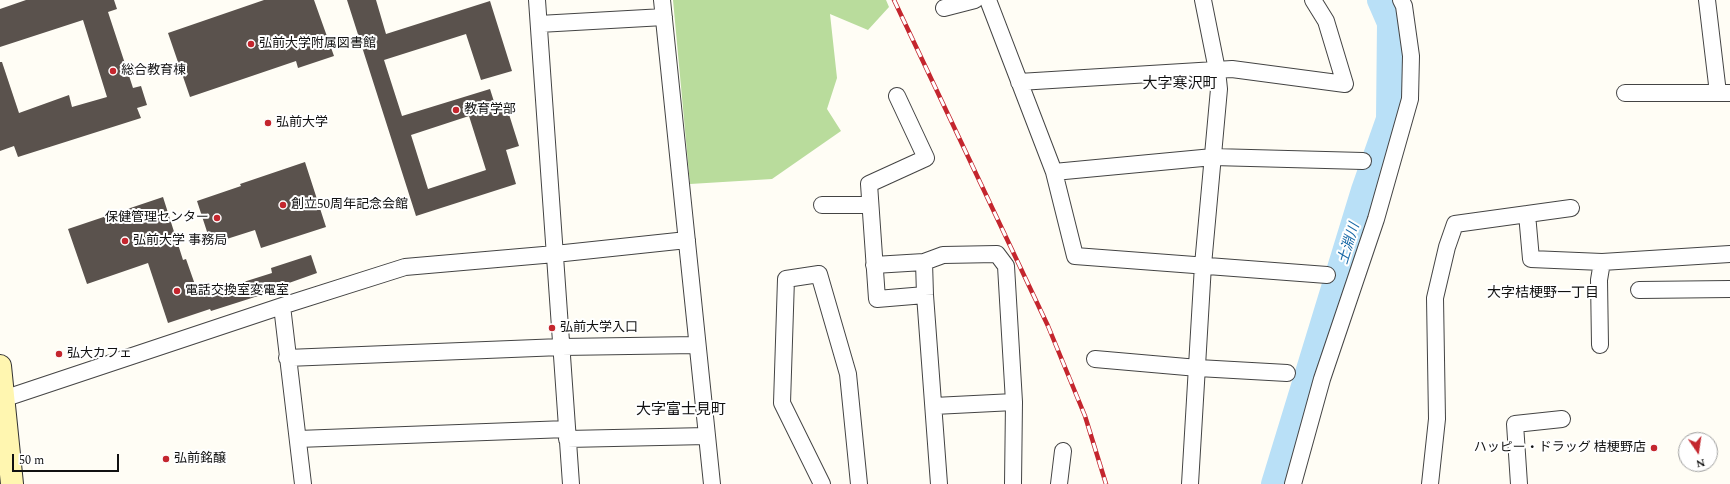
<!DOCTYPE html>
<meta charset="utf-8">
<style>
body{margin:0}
#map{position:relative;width:1730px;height:484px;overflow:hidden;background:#fffdf5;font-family:Spectral,serif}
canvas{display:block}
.north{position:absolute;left:1678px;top:432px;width:40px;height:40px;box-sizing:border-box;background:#fff;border:1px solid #a0a0a0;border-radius:50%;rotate:167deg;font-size:11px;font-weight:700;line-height:16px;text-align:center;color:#111}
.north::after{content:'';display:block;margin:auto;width:14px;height:18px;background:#c4262e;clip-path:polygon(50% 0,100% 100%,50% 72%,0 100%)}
.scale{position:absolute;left:12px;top:454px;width:107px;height:18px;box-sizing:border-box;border:2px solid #111;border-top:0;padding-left:5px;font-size:12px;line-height:14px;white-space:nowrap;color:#111;-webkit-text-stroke:3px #fff;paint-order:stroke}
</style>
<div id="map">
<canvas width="1730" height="484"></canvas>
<div class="north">N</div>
<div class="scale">50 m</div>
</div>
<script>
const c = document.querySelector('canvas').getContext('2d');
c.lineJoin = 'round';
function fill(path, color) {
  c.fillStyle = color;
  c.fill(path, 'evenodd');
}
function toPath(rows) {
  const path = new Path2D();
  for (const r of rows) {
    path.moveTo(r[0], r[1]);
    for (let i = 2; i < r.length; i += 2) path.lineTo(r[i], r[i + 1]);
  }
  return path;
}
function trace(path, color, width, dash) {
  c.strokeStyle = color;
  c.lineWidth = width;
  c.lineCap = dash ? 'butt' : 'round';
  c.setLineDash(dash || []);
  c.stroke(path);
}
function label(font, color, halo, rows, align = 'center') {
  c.font = font + ' Spectral,"Noto Sans JP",serif';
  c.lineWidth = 4;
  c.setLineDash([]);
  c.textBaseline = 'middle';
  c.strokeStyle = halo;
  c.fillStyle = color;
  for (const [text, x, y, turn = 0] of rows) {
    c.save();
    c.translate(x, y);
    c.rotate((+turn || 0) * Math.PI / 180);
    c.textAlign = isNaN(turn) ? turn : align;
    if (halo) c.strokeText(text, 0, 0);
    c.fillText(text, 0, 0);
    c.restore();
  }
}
fill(toPath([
 [673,0,886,0,889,7,868,30,830,14,837,78,827,109,841,131,772,179,690,184]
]), '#b9dc9c');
trace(toPath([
 [1274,484,1364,190,1389,119,1390,23,1380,0]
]), '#b9e0f7', 26);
fill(toPath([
 [26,0,114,0,117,9,108,12,133,88,141,86,147,105,137,108,141,118,18,157,14,146,0,151,0,62,2,62,19,113,69,95,72,107,107,97,83,20,0,47,0,9],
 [264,0,314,0,334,56,298,68,296,61,190,97,168,33],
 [347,0,376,0,386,34,490,1,512,71,481,80,466,34,384,60,402,116,490,89,497,111,507,108,519,146,506,150,516,184,416,216],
 [469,116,486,170,428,189,411,135],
 [305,162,326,227,261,248,255,230,211,244,197,201,241,186,240,184],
 [163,197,183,260,186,259,199,296,272,273,271,268,311,255,317,273,258,294,258,296,211,311,210,309,168,323,148,263,87,284,68,229]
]), '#5a524d');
const minor = toPath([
 [537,0,571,484],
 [662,0,712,484],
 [988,0,1054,172,1075,256,1327,275],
 [1707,0,1718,93],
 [944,8,975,0],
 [539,24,664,17],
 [1019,82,1232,69,1345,84,1326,21,1313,0],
 [1625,93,1730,93],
 [897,96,926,158,869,184,877,299,925,295],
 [1054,172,1213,157,1363,161],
 [822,205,870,205],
 [1527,214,1531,259,1602,262],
 [924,262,925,295,939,484],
 [874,265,924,262,943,255,997,254,1006,266,1014,402],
 [1639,290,1730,289],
 [282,306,303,484],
 [1600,345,1599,280,1602,262,1730,254],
 [287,358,561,347,697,345],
 [1095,359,1198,368,1287,373],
 [3,399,282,306,405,267,555,254,687,240],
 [934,406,1014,402,1013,484],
 [298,439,567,429],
 [567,439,707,436],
 [822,484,782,403,786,279,819,274,848,374,859,484],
 [1059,484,1063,451],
 [1190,484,1203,265,1219,89,1217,70,1203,0],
 [1293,484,1322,379,1376,219,1410,99,1411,56,1404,6,1401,0],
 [1430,484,1437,419,1435,298,1447,247,1455,224,1571,208],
 [1519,484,1515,424,1562,419]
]);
const secondary = toPath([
 [0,366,12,484]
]);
trace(minor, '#444', 18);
trace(secondary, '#333', 24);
trace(minor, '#fff', 16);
trace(secondary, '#fff6b0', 22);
const rail = toPath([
 [894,0,1048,326,1085,416,1106,484]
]);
trace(rail, '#c4262e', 4.5);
trace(rail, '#fff', 3, [9]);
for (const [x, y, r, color] of [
 [251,44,4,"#c4262e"],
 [113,71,4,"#c4262e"],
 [456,110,4,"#c4262e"],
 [268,123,4,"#c4262e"],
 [283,205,4,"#c4262e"],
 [217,218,4,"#c4262e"],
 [125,241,4,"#c4262e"],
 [177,291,4,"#c4262e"],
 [552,328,4,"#c4262e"],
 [59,354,4,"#c4262e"],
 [1654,448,4,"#c4262e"],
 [166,459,4,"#c4262e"]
]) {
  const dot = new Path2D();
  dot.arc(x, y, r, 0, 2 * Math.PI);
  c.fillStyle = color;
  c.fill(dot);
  trace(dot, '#fff', 1.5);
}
label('13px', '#111', '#fff', [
 ["弘前大学附属図書館",259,44],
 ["総合教育棟",121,71],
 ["教育学部",464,110],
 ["弘前大学",276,123],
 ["創立50周年記念会館",291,205],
 ["保健管理センター",209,218,"right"],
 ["弘前大学 事務局",133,241],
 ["電話交換室変電室",185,291],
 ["弘前大学入口",560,328],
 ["弘大カフェ",67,354],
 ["ハッピー・ドラッグ 桔梗野店",1646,448,"right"],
 ["弘前銘醸",174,459]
], 'left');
label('italic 14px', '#1768a6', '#fff', [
 ["土淵川",1350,244,-73]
]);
label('14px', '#111', '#fff', [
 ["大字桔梗野一丁目",1543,294]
]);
label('15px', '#111', '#fff', [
 ["大字寒沢町",1180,85],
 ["大字富士見町",681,411]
]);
</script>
